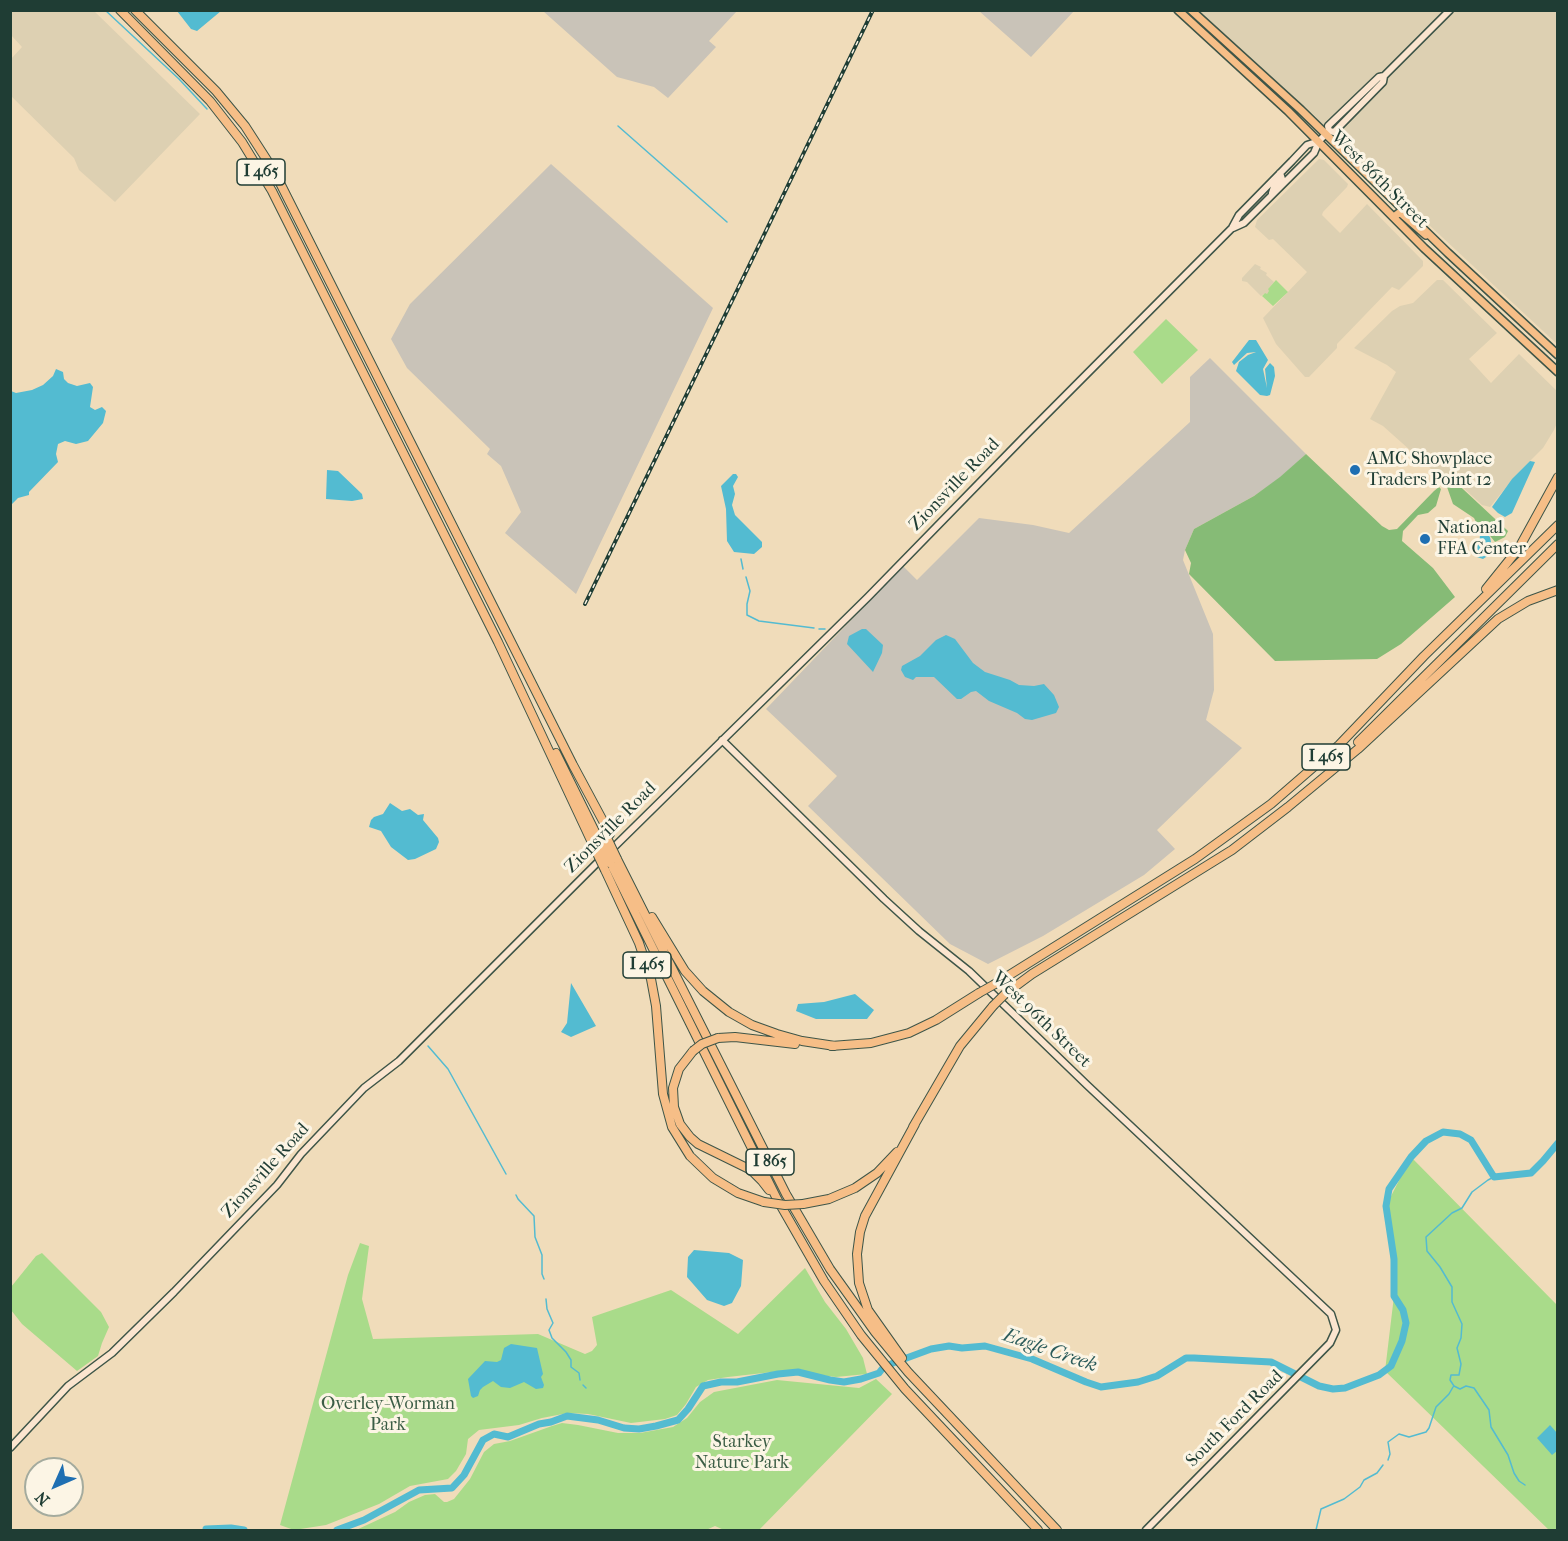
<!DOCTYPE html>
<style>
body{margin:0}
#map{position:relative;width:1568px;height:1541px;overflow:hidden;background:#f0dcba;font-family:"IM FELL French Canon",serif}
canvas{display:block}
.frame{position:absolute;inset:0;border:12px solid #1f3d34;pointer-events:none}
.north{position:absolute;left:24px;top:1457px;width:60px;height:60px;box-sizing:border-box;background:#fcf5e5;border:2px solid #a4ab9e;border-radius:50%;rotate:225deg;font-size:16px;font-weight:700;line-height:24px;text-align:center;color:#1f3d34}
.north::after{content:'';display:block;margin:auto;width:21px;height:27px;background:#1f6fb2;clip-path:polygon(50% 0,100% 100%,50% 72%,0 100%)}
</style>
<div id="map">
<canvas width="1568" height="1541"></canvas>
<div class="frame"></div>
<div class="north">N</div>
</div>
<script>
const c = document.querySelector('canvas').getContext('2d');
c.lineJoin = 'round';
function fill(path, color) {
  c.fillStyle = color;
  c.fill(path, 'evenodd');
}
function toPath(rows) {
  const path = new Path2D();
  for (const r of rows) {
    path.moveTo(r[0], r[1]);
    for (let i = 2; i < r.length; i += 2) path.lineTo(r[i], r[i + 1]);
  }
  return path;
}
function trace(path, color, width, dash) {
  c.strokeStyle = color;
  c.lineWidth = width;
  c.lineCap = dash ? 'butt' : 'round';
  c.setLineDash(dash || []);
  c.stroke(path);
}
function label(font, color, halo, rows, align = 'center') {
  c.font = font + ' "IM FELL French Canon",serif';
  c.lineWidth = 6;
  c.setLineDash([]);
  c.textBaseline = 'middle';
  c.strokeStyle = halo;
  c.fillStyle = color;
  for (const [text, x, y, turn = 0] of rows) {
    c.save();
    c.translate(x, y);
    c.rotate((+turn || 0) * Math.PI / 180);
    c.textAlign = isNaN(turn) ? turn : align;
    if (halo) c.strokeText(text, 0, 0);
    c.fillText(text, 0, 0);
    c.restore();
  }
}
fill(toPath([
 [11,10,94,11,200,114,115,202,79,170,74,158,11,96,11,59,22,47,11,35],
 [1199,11,1557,11,1557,344],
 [1319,159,1324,160,1348,184,1347,187,1323,212,1322,215,1340,233,1367,204,1423,261,1423,266,1399,290,1392,287,1337,344,1337,348,1309,377,1305,377,1276,344,1263,318,1307,272,1273,239,1269,240,1255,227,1257,220],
 [1255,264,1261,267,1260,269,1267,273,1266,275,1274,282,1268,289,1270,291,1266,295,1265,293,1261,296,1247,282,1242,281,1242,278],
 [1437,280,1443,280,1497,333,1469,359,1491,383,1519,354,1557,391,1557,423,1554,430,1543,448,1516,475,1490,507,1482,505,1447,473,1439,476,1383,426,1370,419,1396,372,1387,365,1354,348,1392,311,1400,306,1413,303]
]), '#ddd0b2');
fill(toPath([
 [543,11,737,11,709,41,716,47,668,98,654,87,617,77],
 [979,11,1074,11,1031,57],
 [551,164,713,308,576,594,505,533,521,512,501,466,487,454,490,449,407,368,391,339,410,304],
 [1210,358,1306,454,1280,478,1254,496,1194,529,1185,550,1183,560,1213,634,1214,690,1206,720,1242,748,1157,830,1175,849,1144,875,1043,936,988,964,950,944,808,806,837,776,766,709,903,566,917,580,979,518,1033,525,1069,533,1190,422,1190,377]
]), '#c9c3b8');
fill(toPath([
 [1276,280,1288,292,1273,306,1262,296,1265,293,1267,294,1269,291,1268,289],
 [1166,319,1198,350,1162,384,1133,352],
 [1411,1157,1557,1305,1557,1530,1549,1530,1385,1371,1394,1296,1386,1206],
 [360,1243,369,1246,362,1299,373,1339,538,1334,585,1354,592,1351,597,1345,592,1317,671,1290,738,1334,805,1268,825,1302,846,1329,863,1358,867,1374,836,1377,819,1375,799,1369,728,1377,708,1380,696,1387,686,1404,677,1415,665,1419,631,1423,588,1414,568,1413,542,1418,519,1425,479,1430,468,1439,466,1454,456,1471,448,1479,410,1486,379,1504,326,1525,294,1530,280,1525,348,1275],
 [42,1253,101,1312,109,1327,102,1343,98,1356,77,1371,22,1324,11,1310,11,1287,36,1256],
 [876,1379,892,1394,759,1530,724,1530,715,1526,706,1530,356,1530,395,1512,409,1502,425,1495,435,1494,444,1502,447,1502,454,1499,470,1479,484,1452,494,1444,510,1441,552,1426,562,1423,578,1425,618,1433,640,1433,673,1427,687,1418,700,1402,714,1392,777,1380,859,1388]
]), '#a9db8a');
fill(toPath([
 [1306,454,1382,526,1389,530,1397,529,1434,491,1439,487,1441,489,1436,506,1428,513,1418,515,1403,531,1402,541,1433,568,1455,597,1401,644,1377,659,1275,661,1189,574,1191,563,1185,550,1194,529,1254,496,1280,477],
 [1449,476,1508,531,1505,537,1495,542,1487,532,1478,526,1474,518,1453,504,1447,487,1442,482]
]), '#86bb76');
fill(toPath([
 [177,11,221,11,197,31,191,29],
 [1249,340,1256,340,1268,360,1263,369,1267,388,1265,369,1270,363,1274,367,1275,376,1270,395,1267,396,1260,395,1236,371,1239,362,1248,355,1256,352,1247,353,1234,365,1232,362],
 [56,369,63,372,64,379,68,383,77,386,90,383,93,387,90,407,95,410,102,407,106,411,103,423,88,441,76,444,65,441,58,444,56,454,58,462,29,492,29,495,18,498,11,505,11,391,16,393,32,390,43,385,53,376],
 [1530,461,1535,462,1512,513,1505,517,1498,513,1492,507,1512,479],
 [327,470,338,471,362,494,363,499,352,501,326,499],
 [733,474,736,474,738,477,733,486,735,494,732,505,735,515,762,542,762,547,754,554,734,552,727,541,726,509,721,486],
 [1482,530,1490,537,1492,547,1489,555,1483,559,1477,557,1474,553,1480,537,1479,533],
 [862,629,866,629,883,645,882,653,873,672,847,644,849,636],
 [946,635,955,639,973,663,985,672,1010,680,1019,685,1034,686,1044,684,1054,695,1059,707,1056,713,1032,720,1025,719,1017,713,989,701,976,691,971,692,961,699,957,699,934,677,916,677,913,680,905,677,901,670,902,666,920,656,936,640],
 [390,803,402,811,410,809,418,815,424,814,423,820,438,838,439,842,436,849,415,859,408,860,391,847,381,831,369,827,371,820,374,817,383,814],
 [571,983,596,1026,571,1037,561,1032,567,1023],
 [855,994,874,1010,867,1019,816,1019,796,1011,798,1004,824,1002],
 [694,1250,729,1253,743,1260,741,1286,732,1303,724,1306,707,1300,687,1277,688,1257],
 [511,1344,537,1348,543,1374,541,1377,544,1385,543,1388,536,1389,524,1382,510,1388,501,1387,493,1381,483,1387,480,1390,478,1396,473,1398,471,1396,468,1379,485,1361,497,1362,501,1360,504,1348],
 [1550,1425,1557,1433,1557,1451,1552,1455,1537,1438]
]), '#53bbd1');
trace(toPath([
 [105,10,179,79,207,109],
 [618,126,727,222],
 [741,559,743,569],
 [746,577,750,591,747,604,747,615,759,621,814,628],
 [819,629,825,629],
 [428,1046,448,1069,506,1174],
 [1494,1177,1488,1180,1472,1192,1462,1208,1452,1213,1426,1237,1427,1251,1440,1267,1452,1287,1452,1302,1462,1324,1461,1338,1457,1348,1461,1364,1459,1375,1451,1375,1450,1380,1454,1386,1460,1389,1466,1386,1474,1388,1489,1410,1491,1427,1508,1455,1514,1473,1519,1481,1525,1485],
 [516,1195,518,1199,534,1216,535,1237,542,1255,542,1274,544,1279],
 [546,1299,547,1309,553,1323,549,1330,552,1338,566,1352,571,1360,571,1367,579,1373,580,1380],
 [583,1385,586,1388],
 [1388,1460,1390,1454,1388,1442,1399,1434,1409,1437,1426,1432,1429,1428,1436,1407,1449,1394,1453,1387],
 [1316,1530,1321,1509,1344,1499,1360,1487,1364,1480,1377,1473,1383,1465]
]), '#53bbd1', 1.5);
trace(toPath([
 [206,1530,206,1529,231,1528,244,1530],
 [337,1530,364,1520,419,1490,452,1488,464,1475,483,1440,494,1434,508,1437,539,1424,551,1422,567,1416,598,1420,624,1428,639,1429,656,1426,678,1420,688,1409,703,1386,721,1382,737,1382,778,1374,798,1372,830,1380,844,1382,861,1379,879,1373,882,1369,893,1363,931,1349,949,1346,962,1348,985,1346,1032,1359,1086,1382,1101,1387,1138,1382,1157,1376,1186,1358,1194,1358,1271,1362,1319,1386,1333,1389,1345,1388,1379,1375,1391,1366,1402,1341,1406,1323,1403,1310,1394,1296,1394,1259,1386,1206,1389,1189,1411,1157,1426,1141,1443,1132,1460,1134,1471,1140,1494,1177,1531,1173,1543,1161,1558,1143]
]), '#53bbd1', 7);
const secondary = toPath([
 [1329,131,1328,126,1379,77,1384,76,1450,10],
 [1272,193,1274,187,1282,179,1280,173],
 [1233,228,1244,223,1314,153,1319,141,1329,131,1334,132,1383,82,1384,76],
 [722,740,884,899,919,931,969,971,1087,1085,1331,1314,1336,1330,1330,1343,1146,1530],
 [611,850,868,597,1027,434,1232,228,1239,215,1292,161,1307,145,1319,141],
 [10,1448,68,1386,112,1353,174,1292,277,1185,301,1154,364,1088,399,1061,603,857]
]);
const primary = toPath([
 [1178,10,1288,111,1424,248,1558,372],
 [1191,10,1301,110,1448,253,1558,355],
 [1395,216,1399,213,1402,214,1426,235]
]);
const highway = toPath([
 [120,10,210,101,242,142,272,191,498,642,595,849],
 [135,10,216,91,245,126,274,171,573,765,610,834],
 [1486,589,1519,548,1558,477],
 [1358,742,1558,544],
 [556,753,601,844],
 [617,859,786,1194,830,1269,875,1332,908,1372,1057,1530],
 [611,864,777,1199,824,1281,861,1335,905,1389,1038,1530],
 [605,870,639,943,651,979,656,1006,663,1094,672,1127,690,1156,713,1178,738,1193,764,1202],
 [652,917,685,971,703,991,729,1012,752,1025,777,1034,802,1041,835,1046],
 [995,984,1195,859,1271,804,1339,745,1424,656,1558,525],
 [1005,994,1032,974,1232,850,1288,807,1358,749,1498,619,1528,601,1558,590],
 [718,1038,735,1037,795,1044],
 [831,1046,871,1043,909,1033,936,1020,979,993],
 [693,1051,679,1069,673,1088,674,1107,680,1124,690,1137,698,1144,751,1170,762,1181,769,1190],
 [913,1127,960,1046,993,1006],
 [803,1204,829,1199,855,1188,877,1173,897,1152],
 [902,1358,868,1310,859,1283,857,1254,860,1232,865,1216,915,1124]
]);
trace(secondary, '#3e5548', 9);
trace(primary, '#3e5548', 10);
trace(highway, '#3e5548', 10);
trace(secondary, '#fbe5cf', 6);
trace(primary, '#f6be87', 7);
trace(highway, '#f6be87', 8);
const rail = toPath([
 [585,604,873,10]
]);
trace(rail, '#1f3d34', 4);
trace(rail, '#fcf5e5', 1.5, [4.5]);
const highwayBridge = toPath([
 [607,838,617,859],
 [601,844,611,864],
 [595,849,605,870],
 [979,993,995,984],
 [993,1006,1005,994],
 [693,1051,702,1044,718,1038],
 [764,1202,785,1205,803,1204]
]);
trace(highwayBridge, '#3e5548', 10, []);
trace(highwayBridge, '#f6be87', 8);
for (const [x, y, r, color] of [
 [1355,470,6,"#1f6fb2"],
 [1425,539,6,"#1f6fb2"]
]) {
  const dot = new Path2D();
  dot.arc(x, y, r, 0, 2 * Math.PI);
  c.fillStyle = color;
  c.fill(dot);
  trace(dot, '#fcf5e5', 2);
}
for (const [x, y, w] of [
 [261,172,48],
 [1326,757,48],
 [647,965,48],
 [770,1162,48]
]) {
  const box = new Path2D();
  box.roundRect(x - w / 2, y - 13, w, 26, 4.5);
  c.fillStyle = '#fcf5e5';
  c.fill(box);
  trace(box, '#1f3d34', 1.5);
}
label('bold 16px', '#1f3d34', null, [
 ["I 465",261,172],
 ["I 465",1326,757],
 ["I 465",647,965],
 ["I 865",770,1162]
]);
label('18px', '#1f3d34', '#fcf5e5', [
 ["West 86th Street",1379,180,45],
 ["Zionsville Road",955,485,-46],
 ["Zionsville Road",611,828,-45],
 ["West 96th Street",1041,1020,44],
 ["Zionsville Road",266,1171,-48],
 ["South Ford Road",1235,1419,-45]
]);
label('18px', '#1f3d34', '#fcf5e5', [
 ["AMC Showplace",1367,460],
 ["Traders Point 12",1367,481],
 ["National",1437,529],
 ["FFA Center",1437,550]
], 'left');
label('18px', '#3b5d45', '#fcf5e5', [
 ["Overley-Worman",388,1405],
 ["Park",388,1426],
 ["Starkey",742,1443],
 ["Nature Park",742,1464]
]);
label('italic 20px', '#2c5c5b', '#fcf5e5', [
 ["Eagle Creek",1050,1351,19]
]);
</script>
